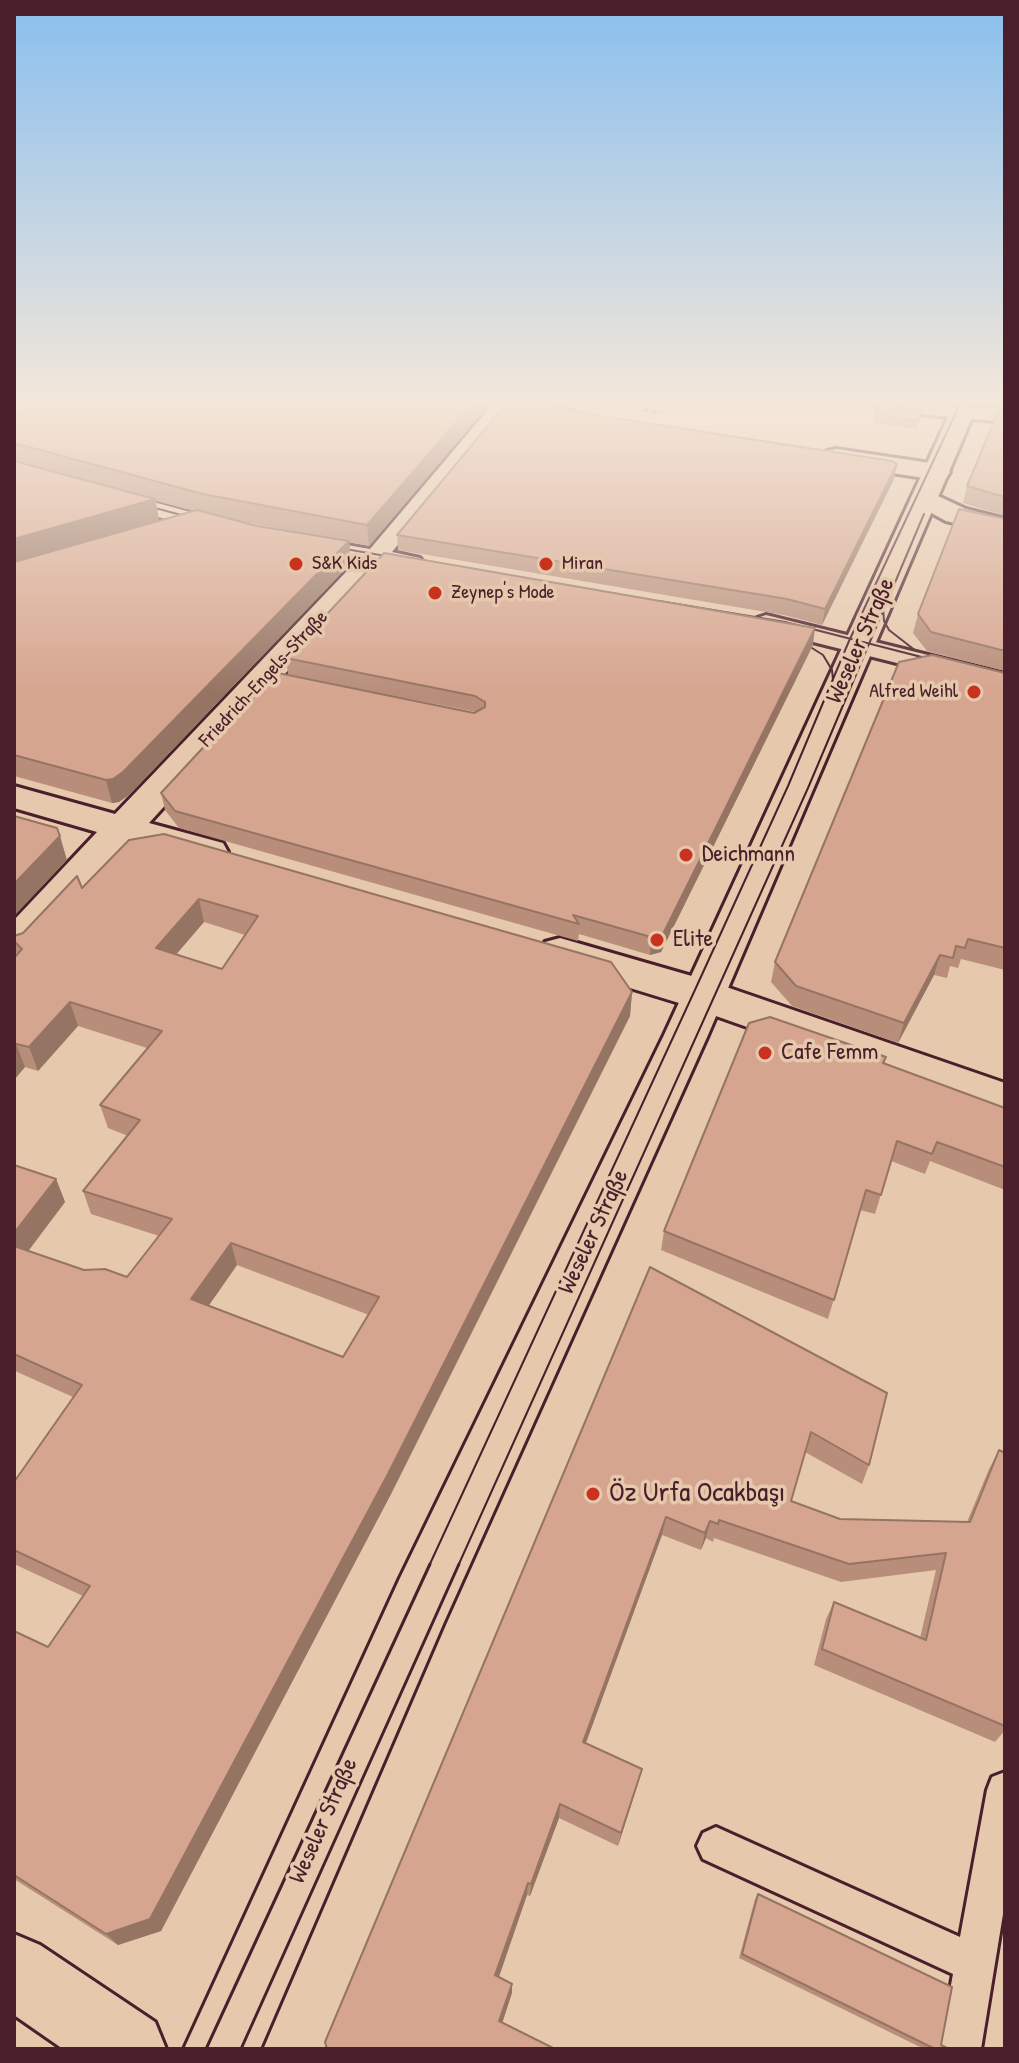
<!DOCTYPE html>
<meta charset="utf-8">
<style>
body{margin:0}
#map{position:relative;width:1019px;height:2063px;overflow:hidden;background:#e6c9ad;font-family:"Patrick Hand",sans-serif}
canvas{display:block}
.frame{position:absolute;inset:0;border:16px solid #4a1f2b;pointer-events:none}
</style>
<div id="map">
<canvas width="1019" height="2063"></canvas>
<div class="frame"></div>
</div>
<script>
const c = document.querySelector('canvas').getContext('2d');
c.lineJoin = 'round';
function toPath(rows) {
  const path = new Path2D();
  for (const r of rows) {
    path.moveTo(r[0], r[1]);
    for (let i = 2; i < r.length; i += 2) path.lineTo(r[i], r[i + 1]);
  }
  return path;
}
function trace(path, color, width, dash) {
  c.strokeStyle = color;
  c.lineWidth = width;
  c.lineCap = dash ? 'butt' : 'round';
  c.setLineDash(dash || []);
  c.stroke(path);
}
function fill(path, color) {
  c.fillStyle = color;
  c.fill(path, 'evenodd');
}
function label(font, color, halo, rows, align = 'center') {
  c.font = font + ' "Patrick Hand",sans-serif';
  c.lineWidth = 7;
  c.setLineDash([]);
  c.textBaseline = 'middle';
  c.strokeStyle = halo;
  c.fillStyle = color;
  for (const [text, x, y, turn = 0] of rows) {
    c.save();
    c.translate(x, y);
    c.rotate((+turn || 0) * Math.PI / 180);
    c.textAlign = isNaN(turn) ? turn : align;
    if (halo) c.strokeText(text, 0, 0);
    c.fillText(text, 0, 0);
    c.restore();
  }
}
const service = toPath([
 [1005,1772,1005,1902,981,2049,939,2049,953,1974,703,1859,697,1846,703,1833,716,1827,960,1937,987,1790,992,1777,1005,1772]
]);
const pedestrian = toPath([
 [493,404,513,405,392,552,420,558,424,563,420,568,412,570,292,549,288,544,292,539,300,537,370,549,493,404],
 [14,464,231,523,235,528,231,533,223,535,14,477,14,464],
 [766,615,1005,674,1005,690,757,628,753,623,757,618,766,615]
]);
const minor = toPath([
 [484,404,543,404,572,410,575,415,572,420,563,422,496,411,487,409,484,404],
 [874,404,1005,408,1005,422,886,411,877,409,874,404],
 [836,449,937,464,946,466,950,472,946,478,937,480,827,463,823,457,827,451,836,449],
 [925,490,966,509,1005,519,1005,535,946,521,915,504,911,498,915,492,925,490],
 [376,548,386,551,391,557,386,563,149,823,223,843,228,852,223,861,209,864,131,842,29,955,14,959,14,920,97,832,14,808,14,786,115,814,366,551,376,548],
 [560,938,709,981,1005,1083,1005,1118,679,1003,545,962,539,952,545,942,560,938],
 [14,1934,40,1945,155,2022,166,2049,63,2049,14,2015,14,1934]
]);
const secondary = toPath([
 [962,406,971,408,974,413,708,1035,444,1622,260,2049,184,2049,400,1578,664,1035,950,413,953,408,962,406]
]);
trace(service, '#4a1f2b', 6);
trace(pedestrian, '#4a1f2b', 6);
trace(minor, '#4a1f2b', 6);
trace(secondary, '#4a1f2b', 6);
trace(toPath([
 [643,410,662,412]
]), '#4a1f2b', 3, [5, 4]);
fill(service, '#e6c9ad');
fill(pedestrian, '#e6c9ad');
fill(minor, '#e6c9ad');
fill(secondary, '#e6c9ad');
trace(toPath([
 [137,503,203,521],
 [328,546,403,559],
 [545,582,616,594],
 [659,601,785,622,941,662],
 [883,607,884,621,889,630,916,651],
 [793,636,823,655,832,670,833,680],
 [429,1566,694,992,788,786,849,641,960,404],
 [458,1566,808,788,924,514]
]), '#4a1f2b', 2);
trace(toPath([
 [206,2049,430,1564],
 [241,2049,459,1564]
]), '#4a1f2b', 3);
fill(toPath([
 [14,404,484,404,484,410,369,546,349,542,351,563,129,795,119,802,112,803,14,776],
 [156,501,193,511,48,552,159,520],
 [235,520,275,528,324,537,257,526],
 [568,404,622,404,616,412],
 [1005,413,1005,516,963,503,967,486],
 [876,415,921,417,916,429,874,423],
 [894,479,822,625,784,615,398,550,397,535],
 [1005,519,1005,671,927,651,913,633,918,614],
 [813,645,661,952,650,955,579,934,578,941,179,828,165,810,161,793,476,712,288,675,286,658],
 [1005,673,1005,970,961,959,958,968,950,966,947,978,934,975,898,1043,792,1006,771,982,775,962],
 [129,840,632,992,630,1016,391,1494,161,1931,118,1945,14,1879,14,1631,48,1647,83,1596,14,1564,14,1482,73,1397,15,1371,14,1373,14,1165,56,1179,65,1202,28,1251,84,1270,127,1277,159,1236,91,1214,83,1191,128,1136,108,1128,100,1105,147,1048,78,1026,38,1071,25,1067,14,1080,14,958,17,955,14,948,14,936,23,933,82,888],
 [204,922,245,935,222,969,176,954],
 [237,1265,369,1315,343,1357,209,1305],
 [886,1057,884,1063,1005,1108,1005,1190,930,1161,925,1174,891,1161,875,1214,860,1210,828,1319,661,1250,664,1231],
 [650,1267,869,1465,862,1484,805,1452,791,1501,840,1519,967,1522,989,1469,999,1450,1005,1453,1005,1730,995,1742,814,1665,826,1619,834,1602,920,1638,936,1570,841,1582,714,1538,713,1542,706,1538,701,1550,662,1535,586,1743,642,1769,638,1783,618,1846,559,1818,530,1896,527,1895,499,1977,512,1993,327,2049],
 [758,1894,941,2045,949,2049,924,2049,739,1958,755,1899]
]), '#b88e7b');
fill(toPath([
 [472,404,484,404,484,410,369,546,367,525],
 [897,464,894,479,822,625,825,609],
 [155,499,159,520,14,562,14,539],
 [349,541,351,563,129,795,119,802,112,803,106,780],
 [815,628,813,645,661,952,650,955,651,937],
 [60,836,67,860,14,916,14,884],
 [199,899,204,922,162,971,156,948],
 [940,955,934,975,898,1043,904,1023],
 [632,992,630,1016,391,1494,161,1931,118,1945,106,1934],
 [70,1002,78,1026,38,1071,29,1047],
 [16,1044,25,1067,14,1080,14,1046],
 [56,1179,65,1202,17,1266,14,1260,14,1233],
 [231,1243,237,1265,198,1321,191,1299],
 [666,1517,662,1535,581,1756,583,1742],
 [710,1521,706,1538,701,1550,705,1533],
 [642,1769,638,1783,618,1846,621,1833],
 [560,1804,559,1818,530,1896,531,1884],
 [528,1883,527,1895,496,1985,495,1975],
 [512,1984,512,1993,500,2030,499,2021]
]), '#967464');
const building = toPath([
 [24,404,472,404,367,525,203,494,14,443,14,418,35,407,24,404],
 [506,404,523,404,892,461,897,464,825,609,787,599,397,535,506,404],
 [881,405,923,410,918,421,876,415,881,405],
 [998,412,1005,413,1005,497,967,486,998,412],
 [14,461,155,499,14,539,14,461],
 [959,509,1005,519,1005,651,931,632,918,614,959,509],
 [197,510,257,526,349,541,123,772,113,779,106,780,14,755,14,562,197,510],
 [384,553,815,628,663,934,651,937,573,915,579,924,175,811,161,793,273,672,474,713,485,707,485,702,475,696,286,658,384,553],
 [932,655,1005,673,1005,948,968,939,965,948,956,946,953,958,940,955,904,1023,796,986,775,962,899,662,932,655],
 [14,816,57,828,60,836,14,884,14,816],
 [164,834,611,962,632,992,388,1474,150,1919,106,1934,14,1875,14,1631,48,1647,90,1586,14,1550,14,1482,82,1385,14,1354,14,1246,84,1270,105,1269,127,1277,172,1219,83,1191,140,1120,100,1105,162,1031,70,1002,29,1047,16,1044,14,1046,14,958,22,949,14,941,14,936,23,933,77,876,82,888,129,840,164,834],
 [199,899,258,916,222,969,156,948,199,899],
 [231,1243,379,1297,343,1357,191,1299,231,1243],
 [770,1017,886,1057,883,1063,1005,1108,1005,1167,937,1142,932,1154,897,1141,881,1195,866,1190,834,1300,664,1231,749,1023,770,1017],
 [14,1165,56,1179,14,1233,14,1165],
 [650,1267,887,1393,869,1465,811,1432,791,1501,840,1519,970,1522,999,1450,1005,1453,1005,1726,822,1649,834,1602,926,1640,946,1553,849,1564,719,1520,718,1524,710,1521,705,1533,666,1517,583,1742,642,1769,621,1833,560,1804,531,1884,528,1883,495,1975,512,1984,499,2021,555,2049,327,2049,325,2042,650,1267],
 [758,1894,952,1987,941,2045,949,2049,935,2049,742,1954,758,1894]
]);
fill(building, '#d6a58f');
trace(building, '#967464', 2);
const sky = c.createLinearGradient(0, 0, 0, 693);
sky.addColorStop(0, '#88bfee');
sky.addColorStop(0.58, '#f4e7da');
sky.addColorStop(1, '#f4e7da00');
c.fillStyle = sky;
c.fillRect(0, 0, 1019, 693);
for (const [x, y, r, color] of [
 [296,564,8,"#c8321e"],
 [546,564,8,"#c8321e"],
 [435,593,8,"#c8321e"],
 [974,692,8,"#c8321e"],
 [686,855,8,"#c8321e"],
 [657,940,8,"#c8321e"],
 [765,1053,8,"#c8321e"],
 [593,1494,8,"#c8321e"]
]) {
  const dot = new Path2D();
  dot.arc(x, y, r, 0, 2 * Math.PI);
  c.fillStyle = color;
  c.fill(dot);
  trace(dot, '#e6c9ad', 3);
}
label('20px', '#4a1f2b', '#e6c9ad', [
 ["S&K Kids",312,564],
 ["Miran",562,564],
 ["Zeynep's Mode",451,593],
 ["Alfred Weihl",958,692,"right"]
], 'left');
label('20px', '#4a1f2b', '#e6c9ad', [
 ["Friedrich-Engels-Straße",264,679,-47]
]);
label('24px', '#4a1f2b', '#e6c9ad', [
 ["Weseler Straße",861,641,-66],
 ["Weseler Straße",594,1232,-65],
 ["Weseler Straße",324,1821,-66]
]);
label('24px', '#4a1f2b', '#e6c9ad', [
 ["Deichmann",702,855],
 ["Elite",673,940],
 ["Cafe Femm",781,1053]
], 'left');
label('28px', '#4a1f2b', '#e6c9ad', [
 ["Öz Urfa Ocakbaşı",609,1494]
], 'left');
</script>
